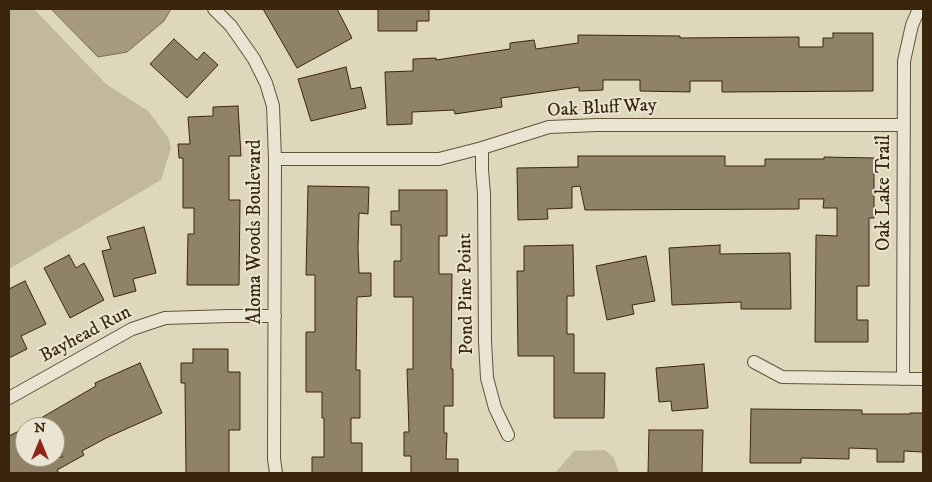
<!DOCTYPE html>
<style>
body{margin:0}
#map{position:relative;width:932px;height:482px;overflow:hidden;background:#ded7bb;font-family:"IM FELL DW Pica",serif}
canvas{display:block}
.frame{position:absolute;inset:0;border:10px solid #3c250d;pointer-events:none}
.north{position:absolute;left:15px;top:417px;width:50px;height:50px;box-sizing:border-box;background:#eae5d3;border:1px solid #a49884;border-radius:50%;rotate:0deg;font-size:14px;font-weight:700;line-height:20px;text-align:center;color:#3c250d}
.north::after{content:'';display:block;margin:auto;width:18px;height:22px;background:#8f2418;clip-path:polygon(50% 0,100% 100%,50% 72%,0 100%)}
</style>
<div id="map">
<canvas width="932" height="482"></canvas>
<div class="frame"></div>
<div class="north">N</div>
</div>
<script>
const c = document.querySelector('canvas').getContext('2d');
c.lineJoin = 'round';
function fill(path, color) {
  c.fillStyle = color;
  c.fill(path, 'evenodd');
}
function toPath(rows) {
  const path = new Path2D();
  for (const r of rows) {
    path.moveTo(r[0], r[1]);
    for (let i = 2; i < r.length; i += 2) path.lineTo(r[i], r[i + 1]);
  }
  return path;
}
function trace(path, color, width, dash) {
  c.strokeStyle = color;
  c.lineWidth = width;
  c.lineCap = dash ? 'butt' : 'round';
  c.setLineDash(dash || []);
  c.stroke(path);
}
function label(font, color, halo, rows, align = 'center') {
  c.font = font + ' "IM FELL DW Pica",serif';
  c.lineWidth = 4;
  c.setLineDash([]);
  c.textBaseline = 'middle';
  c.strokeStyle = halo;
  c.fillStyle = color;
  for (const [text, x, y, turn = 0] of rows) {
    c.save();
    c.translate(x, y);
    c.rotate((+turn || 0) * Math.PI / 180);
    c.textAlign = isNaN(turn) ? turn : align;
    if (halo) c.strokeText(text, 0, 0);
    c.fillText(text, 0, 0);
    c.restore();
  }
}
fill(toPath([
 [9,9,34,9,106,84,148,111,168,137,171,148,161,180,9,269],
 [605,450,614,458,619,473,555,473,574,451]
]), '#c2b99d');
const water = toPath([
 [51,9,171,9,164,21,127,52,98,57,51,9]
]);
fill(water, '#a79a80');
trace(water, '#7c6b52', 1);
const building = toPath([
 [263,9,337,9,352,38,297,68,263,9],
 [378,9,429,9,429,21,417,21,417,31,378,31,378,9],
 [833,33,873,33,873,91,722,92,722,81,690,81,690,92,640,91,640,80,603,80,603,90,579,91,579,87,501,98,502,107,455,114,454,110,412,112,412,124,387,125,385,72,413,71,413,59,436,58,436,60,510,49,510,43,534,40,536,49,578,43,578,35,680,36,680,38,799,37,799,47,823,47,823,38,833,38,833,33],
 [174,39,197,60,204,52,218,65,187,98,150,64,174,39],
 [346,67,351,89,361,87,366,108,311,121,298,79,346,67],
 [238,106,241,156,229,156,229,200,240,200,239,285,187,285,188,234,194,234,194,208,183,208,183,158,179,158,178,144,190,144,188,117,213,116,213,107,238,106],
 [578,156,725,156,725,166,765,166,765,159,824,159,824,157,874,158,874,218,869,218,869,286,857,286,857,320,868,320,868,342,815,342,816,235,837,236,837,208,823,208,824,199,799,199,799,209,585,210,580,186,572,187,572,208,547,209,548,219,518,220,517,168,578,167,578,156],
 [308,186,369,187,368,214,359,213,358,248,359,273,371,273,371,296,357,297,356,370,360,370,360,418,351,418,351,443,362,443,362,473,312,473,312,457,324,457,324,418,322,418,322,392,306,392,306,332,315,332,315,275,306,275,308,186],
 [399,190,447,190,447,236,439,236,439,274,452,274,451,369,453,369,453,406,444,406,444,433,447,433,446,459,458,459,458,473,411,473,411,456,404,456,404,432,409,432,407,369,413,369,413,297,394,297,394,261,401,261,401,225,391,225,391,211,399,211,399,190],
 [144,227,156,273,133,279,136,291,114,297,102,251,111,249,107,237,144,227],
 [573,245,574,296,567,296,567,334,574,334,574,373,605,373,604,418,554,418,554,356,518,356,517,271,524,271,524,246,573,245],
 [720,245,720,254,790,253,791,309,741,309,741,302,672,305,669,248,720,245],
 [69,255,76,268,84,263,104,300,70,318,44,268,69,255],
 [646,256,655,301,632,305,634,314,607,320,596,266,646,256],
 [25,281,46,324,21,336,27,349,9,358,9,289,25,281],
 [193,349,228,349,228,372,240,372,240,430,229,430,229,473,186,473,185,383,181,383,181,363,193,363,193,349],
 [140,363,162,413,108,437,82,451,84,455,57,470,59,473,9,473,9,436,25,428,25,457,63,457,55,443,55,427,46,427,41,418,96,386,95,383,140,363],
 [704,364,708,408,672,411,671,401,659,402,656,368,704,364],
 [751,409,862,410,862,414,910,414,910,413,923,413,923,452,904,451,904,462,877,462,877,449,849,448,849,459,801,458,801,463,750,463,751,409],
 [649,430,703,430,702,473,648,473,649,430]
]);
fill(building, '#908267');
trace(building, '#3c250d', 1);
const street = toPath([
 [214,9,231,26,254,59,266,83,273,106,275,159,274,459,276,473],
 [482,148,482,170,484,194,485,341,487,378,495,408,508,435],
 [275,159,439,159,482,148,549,127,597,125,904,125],
 [754,362,782,377,923,379],
 [903,379,904,61,912,25,919,9],
 [9,398,132,329,165,318,229,316,275,316]
]);
trace(street, '#645238', 14);
trace(street, '#eae5d3', 12);
label('19px', '#3c250d', '#eae5d3', [
 ["Oak Bluff Way",602,109,-3],
 ["Oak Lake Trail",885,193,-90],
 ["Aloma Woods Boulevard",256,232,-90],
 ["Pond Pine Point",467,294,-91],
 ["Bayhead Run",86,335,-28]
]);
</script>
